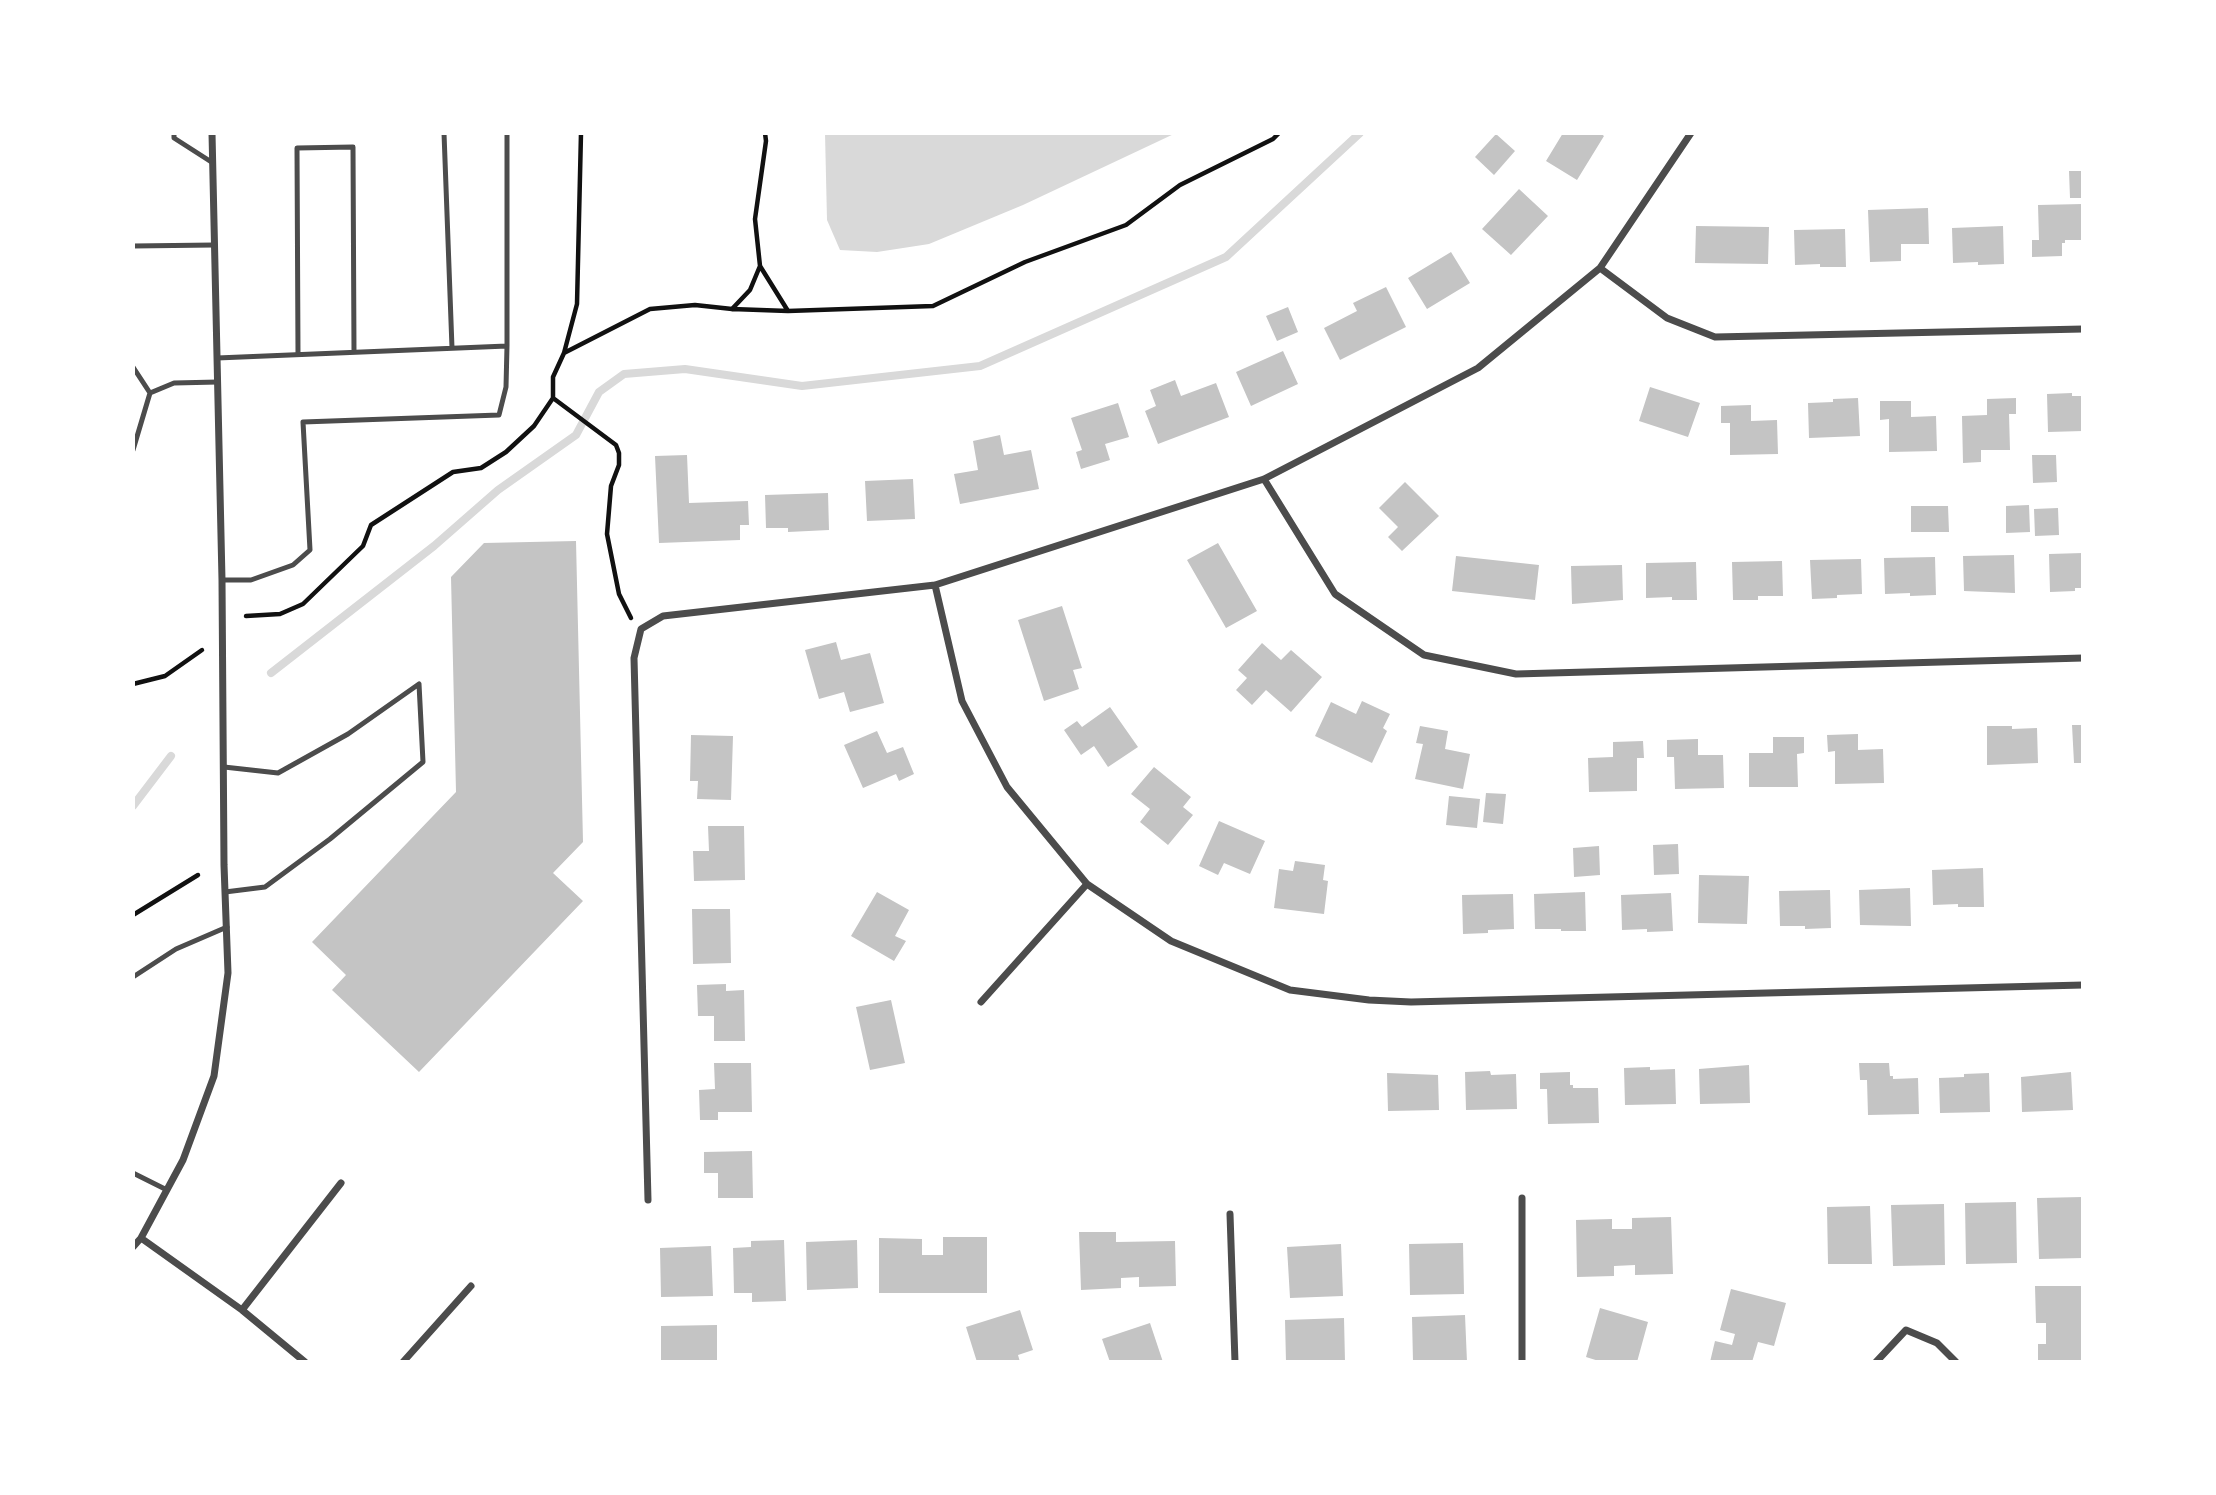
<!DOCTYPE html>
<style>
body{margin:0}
#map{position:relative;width:2216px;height:1495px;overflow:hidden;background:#fff;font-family:"Nunito Sans",sans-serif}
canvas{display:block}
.frame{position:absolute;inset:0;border:135px solid #fff;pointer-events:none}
</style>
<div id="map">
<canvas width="2216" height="1495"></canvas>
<div class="frame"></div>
</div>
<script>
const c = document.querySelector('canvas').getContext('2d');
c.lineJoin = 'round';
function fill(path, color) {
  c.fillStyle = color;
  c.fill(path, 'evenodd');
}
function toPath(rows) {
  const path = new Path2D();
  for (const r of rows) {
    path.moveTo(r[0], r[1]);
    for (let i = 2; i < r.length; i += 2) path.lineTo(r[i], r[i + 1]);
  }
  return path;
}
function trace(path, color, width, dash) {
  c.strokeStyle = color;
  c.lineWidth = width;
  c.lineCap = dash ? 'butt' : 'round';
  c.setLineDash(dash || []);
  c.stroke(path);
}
fill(toPath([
 [825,133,1176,133,1023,205,929,244,877,252,840,250,827,220]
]), '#d9d9d9');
trace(toPath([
 [271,673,434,546,498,490,576,435,599,392,624,374,685,369,802,386,980,366,1226,257,1360,133],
 [133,806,171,756]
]), '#d9d9d9', 8);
fill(toPath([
 [1563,133,1600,133,1604,136,1577,180,1546,161],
 [1496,134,1515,151,1494,175,1475,157],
 [2069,171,2083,171,2083,198,2070,198],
 [1519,189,1548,216,1511,255,1482,229],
 [2083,204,2083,240,2065,240,2065,243,2062,243,2062,256,2032,257,2032,240,2039,240,2038,205],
 [1928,208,1929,244,1901,244,1901,261,1870,262,1868,210],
 [1696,226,1769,227,1768,264,1695,263],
 [2003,226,2004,264,1978,265,1978,262,1953,263,1952,228],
 [1845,229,1846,267,1820,267,1820,264,1795,265,1794,230],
 [1451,252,1470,283,1427,309,1408,278],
 [1386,287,1406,327,1340,360,1324,328,1357,311,1353,303],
 [1288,307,1298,332,1277,341,1266,316],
 [1283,351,1298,384,1251,406,1236,372],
 [1175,380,1181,396,1216,383,1229,417,1158,444,1145,411,1156,406,1150,390],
 [1650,387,1700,403,1688,437,1639,421],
 [2072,393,2072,396,2083,396,2083,431,2048,432,2047,394],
 [1858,398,1860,436,1809,438,1808,403,1833,402,1833,399],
 [2016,398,2016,414,2009,414,2010,450,1981,450,1981,462,1963,463,1962,416,1987,415,1987,399],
 [1880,401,1911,401,1911,417,1936,416,1937,451,1889,452,1889,419,1880,420],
 [1118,403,1129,437,1105,444,1110,460,1081,469,1076,452,1082,450,1071,418],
 [1751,405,1751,421,1777,420,1778,454,1730,455,1730,423,1721,423,1721,406],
 [1000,435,1004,455,1031,450,1039,489,960,504,954,474,978,470,973,441],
 [687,455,689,503,748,501,749,525,740,525,740,540,659,543,655,456],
 [2032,455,2056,455,2057,482,2033,483],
 [913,479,915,519,867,521,865,481],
 [1405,482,1439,516,1402,551,1388,537,1398,527,1379,508],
 [828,493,829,530,788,532,788,528,766,528,765,495],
 [2029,505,2030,532,2006,533,2006,506],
 [1911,506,1948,506,1949,532,1911,532],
 [2058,508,2059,535,2035,536,2034,509],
 [576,541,583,842,553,873,583,901,419,1072,332,990,346,975,312,942,456,792,451,577,484,543],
 [1218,543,1257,611,1226,628,1187,560],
 [2083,553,2083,588,2075,588,2075,591,2050,592,2049,554],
 [2014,555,2015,593,1964,591,1963,556],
 [1456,556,1539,565,1535,600,1452,591],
 [1935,557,1936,595,1910,596,1910,593,1885,594,1884,558],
 [1861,559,1862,594,1837,595,1837,598,1812,599,1810,560],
 [1782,561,1783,596,1758,596,1758,600,1733,600,1732,562],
 [1696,562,1697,600,1672,600,1672,597,1646,598,1646,563],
 [1622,565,1623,600,1572,604,1571,566],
 [1062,606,1082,668,1073,670,1079,689,1044,701,1018,620],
 [836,642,841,660,870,653,884,703,850,712,844,692,819,699,805,650],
 [1262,643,1281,660,1291,650,1322,677,1291,712,1266,690,1252,705,1236,690,1247,678,1238,670],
 [1362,701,1390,714,1383,728,1387,731,1372,763,1315,736,1331,702,1356,714],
 [1110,707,1138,747,1108,767,1094,746,1081,755,1064,730,1077,721,1082,727],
 [2072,725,2083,725,2083,763,2074,763],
 [1420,726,1448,731,1445,749,1470,754,1463,789,1415,779,1423,744,1416,743],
 [1987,726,2012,726,2012,729,2037,728,2038,763,1987,765],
 [877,731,887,753,903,747,914,774,899,781,896,774,863,788,844,745],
 [1858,734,1858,750,1883,749,1884,783,1835,784,1835,751,1828,752,1827,735],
 [691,735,733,736,731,800,697,799,698,781,690,781],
 [1773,737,1804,737,1804,753,1797,754,1798,787,1749,787,1749,753,1773,753],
 [1698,739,1698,755,1723,755,1724,788,1675,789,1674,757,1667,757,1667,740],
 [1643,741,1644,758,1637,758,1637,791,1589,792,1588,758,1613,757,1613,742],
 [1154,767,1191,797,1183,807,1193,815,1168,845,1140,822,1150,809,1131,794],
 [1486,793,1506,794,1503,824,1483,822],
 [1449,796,1480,799,1477,828,1446,825],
 [1219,821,1265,841,1250,874,1224,863,1218,875,1199,866],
 [708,826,744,826,745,880,694,881,693,851,709,851],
 [1678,844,1679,874,1654,875,1653,845],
 [1599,846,1600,875,1574,877,1573,848],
 [1295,861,1325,865,1323,880,1328,881,1324,914,1274,908,1279,869,1293,871],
 [1983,868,1984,907,1958,907,1958,904,1933,905,1932,870],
 [1699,875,1749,876,1747,924,1698,923],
 [1910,888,1911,926,1860,925,1859,890],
 [1830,890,1831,928,1805,929,1805,926,1780,926,1779,891],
 [877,892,909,910,895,936,906,941,894,961,851,936],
 [1585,892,1586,931,1561,931,1561,929,1535,929,1534,894],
 [1671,893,1673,931,1647,932,1647,929,1622,930,1621,895],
 [1513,894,1514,929,1488,930,1488,933,1463,934,1462,895],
 [692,909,730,909,731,963,693,964],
 [726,984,726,991,744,990,745,1041,714,1041,714,1016,698,1016,697,985],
 [891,1000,905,1063,870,1070,856,1007],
 [714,1063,751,1063,752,1112,718,1112,718,1120,700,1120,699,1090,715,1089],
 [1859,1063,1889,1063,1890,1076,1893,1076,1893,1079,1918,1078,1919,1114,1868,1115,1867,1080,1860,1080],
 [1749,1065,1750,1103,1700,1104,1699,1069],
 [1650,1067,1650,1070,1675,1069,1676,1104,1625,1105,1624,1068],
 [1490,1071,1491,1075,1516,1074,1517,1109,1466,1110,1465,1072],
 [1570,1072,1570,1085,1573,1085,1573,1088,1598,1088,1599,1123,1548,1124,1547,1089,1540,1089,1540,1073],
 [2071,1072,2073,1110,2022,1112,2021,1077],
 [1387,1073,1438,1075,1439,1110,1388,1111],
 [1989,1073,1990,1112,1940,1113,1939,1078,1964,1077,1964,1074],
 [752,1151,753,1198,718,1198,718,1173,704,1173,704,1152],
 [2083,1197,2083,1258,2039,1259,2037,1198],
 [2016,1202,2017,1263,1966,1264,1965,1203],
 [1944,1204,1945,1265,1893,1266,1891,1205],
 [1870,1206,1872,1264,1828,1264,1827,1207],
 [1671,1217,1673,1274,1635,1275,1635,1265,1614,1266,1614,1276,1577,1277,1576,1220,1612,1219,1612,1229,1632,1229,1632,1218],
 [1079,1232,1116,1232,1116,1242,1175,1241,1176,1286,1139,1287,1139,1277,1121,1278,1121,1288,1081,1290],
 [943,1237,987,1237,987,1293,879,1293,879,1238,922,1239,922,1255,943,1255],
 [784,1240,786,1301,752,1302,752,1293,734,1293,733,1248,751,1247,751,1241],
 [857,1240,858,1288,807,1290,806,1242],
 [1463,1243,1464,1294,1410,1295,1409,1244],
 [1341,1244,1343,1296,1290,1298,1287,1247],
 [711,1246,713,1296,661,1297,660,1248],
 [2035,1286,2083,1286,2083,1362,2038,1362,2038,1344,2046,1344,2046,1323,2036,1323],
 [1731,1289,1786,1303,1774,1346,1758,1342,1752,1362,1710,1362,1715,1341,1732,1345,1735,1334,1720,1330],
 [1600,1308,1648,1322,1637,1362,1602,1362,1586,1357],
 [1020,1310,1033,1350,1018,1355,1020,1362,977,1362,966,1327],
 [1465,1315,1467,1362,1413,1362,1412,1317],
 [1344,1318,1345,1362,1286,1362,1285,1320],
 [1150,1323,1163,1362,1110,1362,1102,1339],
 [717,1325,717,1362,661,1362,661,1326]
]), '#c4c4c4');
trace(toPath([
 [760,266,755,219,766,141,765,133],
 [732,309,750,290,760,266,788,311],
 [564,353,577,304,581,133],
 [553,398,616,445,619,453,619,465,611,486,607,534,619,594,631,618],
 [246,616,280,614,303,604,363,546,371,525,453,472,481,468,506,452,534,426,553,398,553,377,564,353,650,309,695,305,732,309,788,311,933,306,1025,262,1126,225,1180,185,1273,139,1279,133],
 [133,684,165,676,202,650],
 [133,915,198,875]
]), '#111', 4.5);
trace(toPath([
 [174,133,174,138,213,163],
 [444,133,452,348],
 [133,246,214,245],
 [298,354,297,148,353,147,354,352],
 [217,358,507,346,507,133],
 [133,367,150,393],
 [133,450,150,393,174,383,218,382],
 [222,580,251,580,293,565,310,550,303,422,499,415,506,387,507,346],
 [224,767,278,773,348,734,419,684,423,762,330,839,265,887,225,892],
 [133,977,176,949,227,927],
 [133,1173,167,1190]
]), '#4c4c4c', 5);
trace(toPath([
 [1600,268,1667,318,1715,337,2083,329],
 [1264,479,1335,594,1424,655,1516,674,2083,658],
 [935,585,962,701,1007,787,1087,884,1171,941,1290,990,1369,1000,1411,1002,2083,985],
 [981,1002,1087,884],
 [1522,1198,1522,1362],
 [648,1200,634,658,641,629,663,616,935,585,1264,479,1478,368,1600,268,1691,133],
 [1230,1214,1235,1362],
 [141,1238,242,1310,305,1362],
 [133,1247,141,1238,183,1160,214,1076,228,973,224,865,222,580,212,133],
 [242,1310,341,1183],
 [403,1362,471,1286],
 [1876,1362,1906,1330,1937,1343,1956,1362]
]), '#4c4c4c', 7);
</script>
